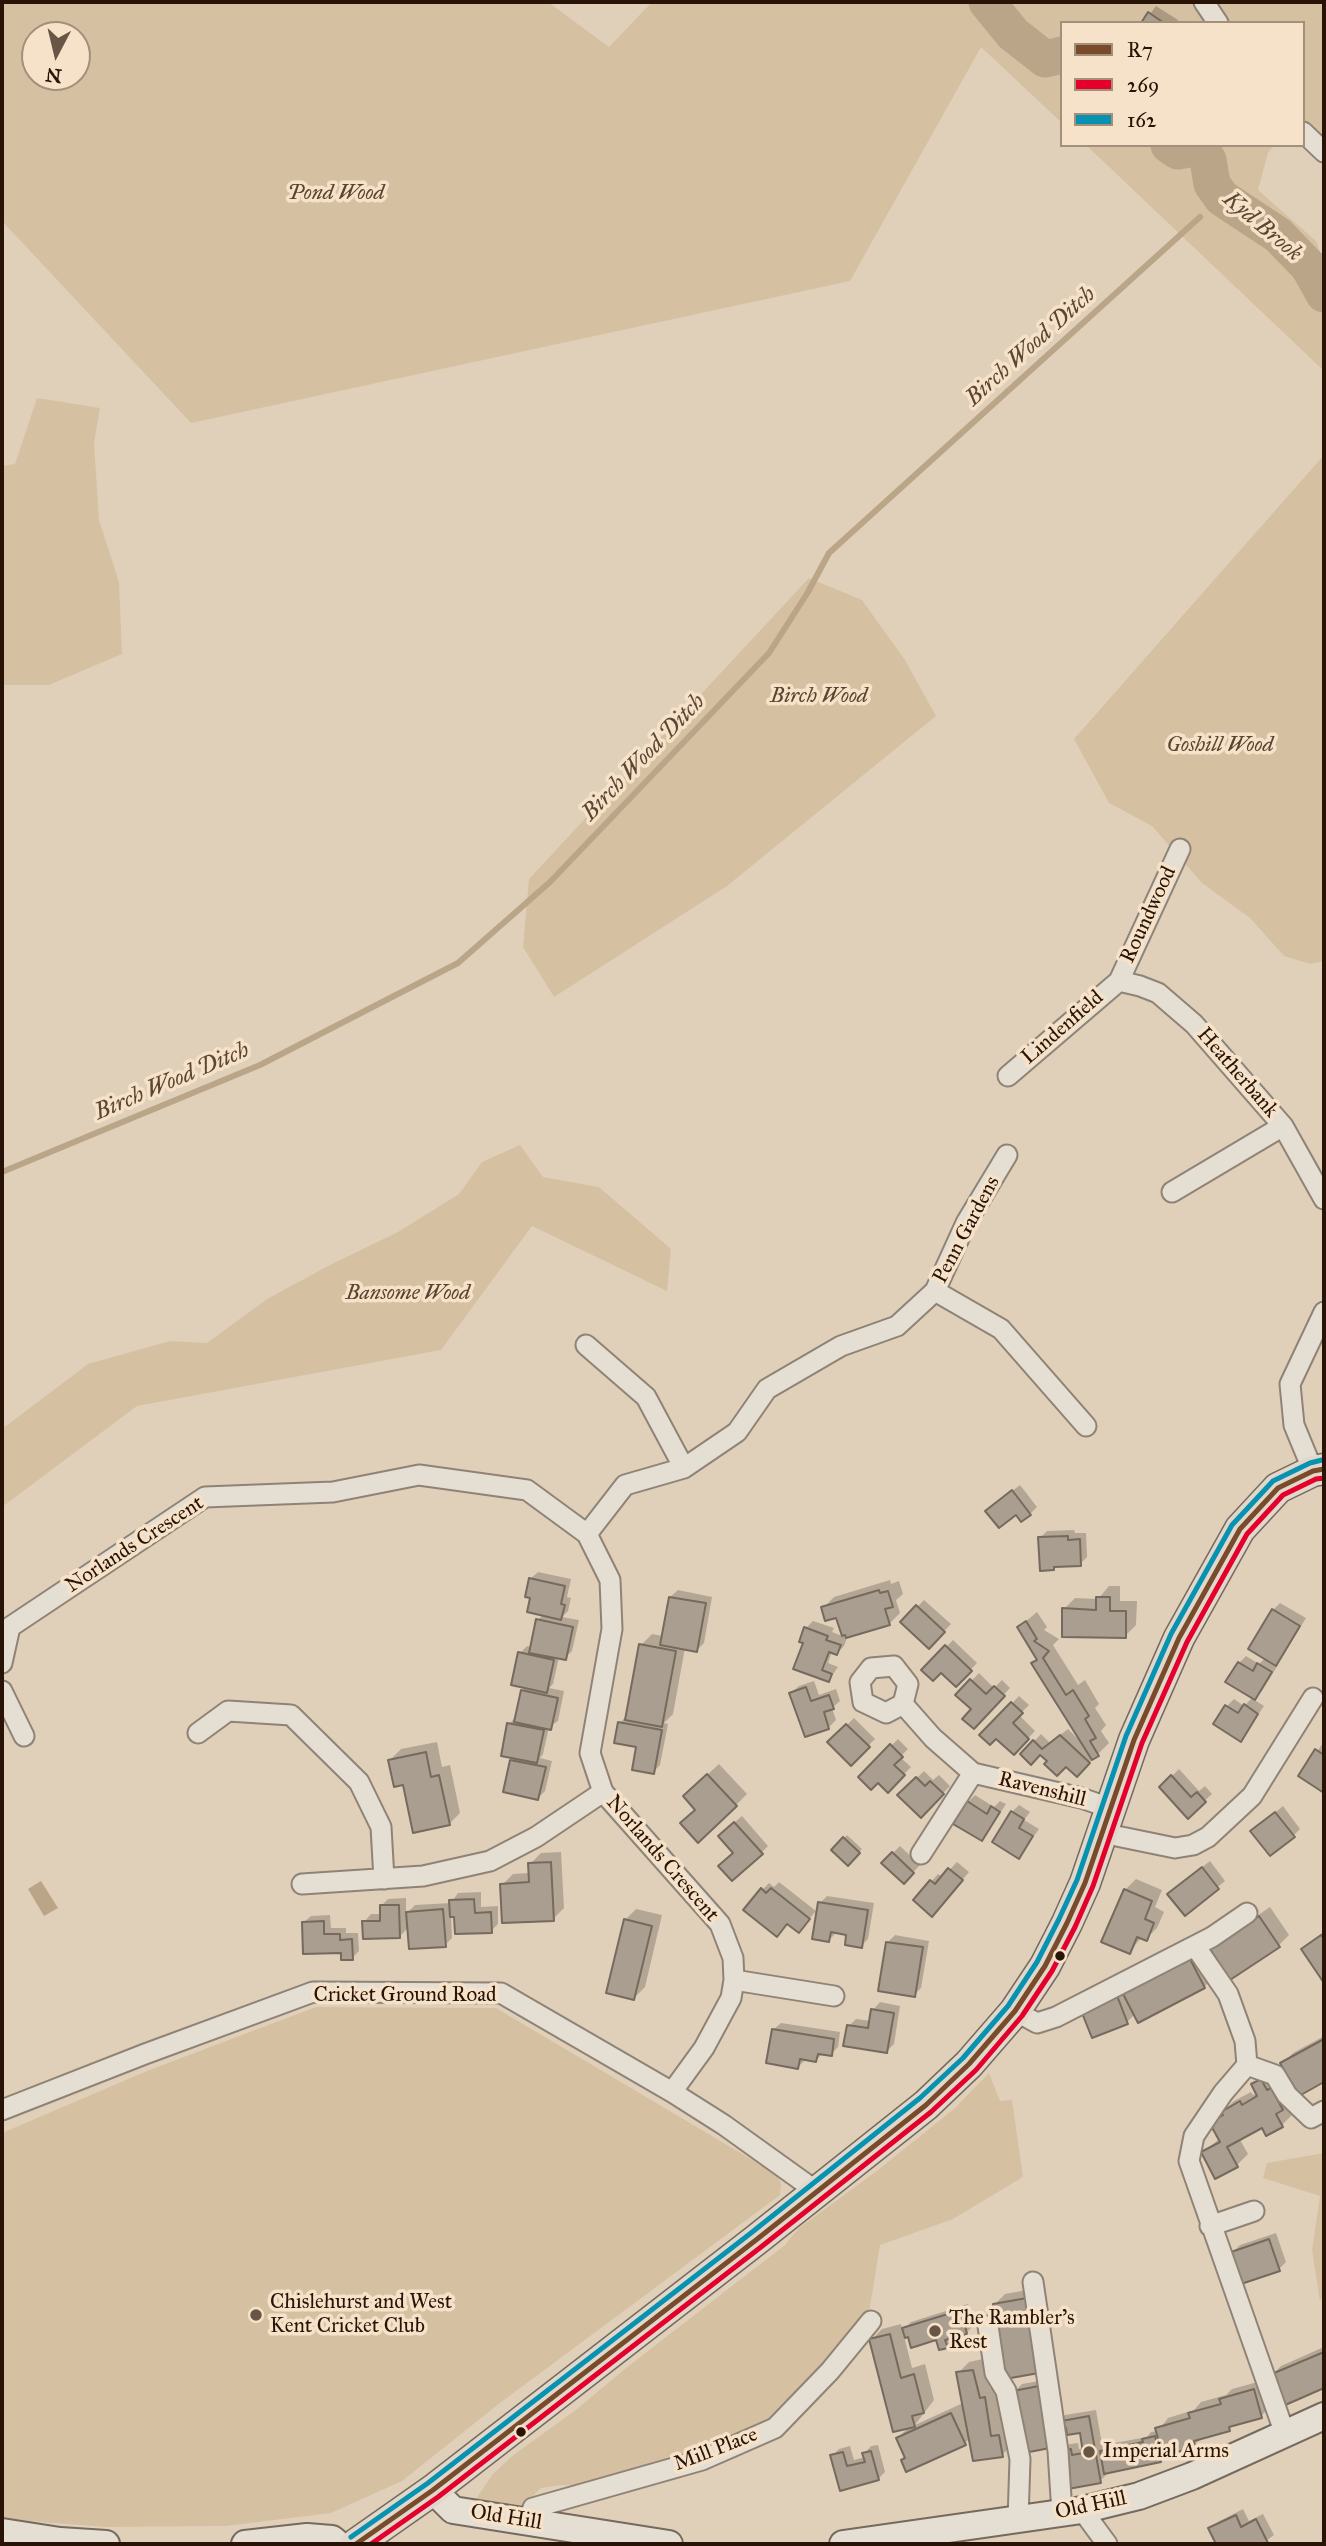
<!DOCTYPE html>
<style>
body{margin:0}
#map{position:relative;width:1326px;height:2546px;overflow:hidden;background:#e0d0ba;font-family:"IM FELL Great Primer",serif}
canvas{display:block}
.frame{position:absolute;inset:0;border:4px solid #281306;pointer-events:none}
.legend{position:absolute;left:1060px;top:21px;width:245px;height:126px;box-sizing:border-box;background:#f5e2c8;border:2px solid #a38f7a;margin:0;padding:9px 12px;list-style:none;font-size:21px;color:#281306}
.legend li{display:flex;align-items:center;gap:14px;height:35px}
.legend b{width:35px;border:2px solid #a38f7a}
.north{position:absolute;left:21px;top:21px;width:70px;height:70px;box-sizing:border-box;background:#f5e2c8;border:2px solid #a38f7a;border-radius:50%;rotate:187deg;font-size:19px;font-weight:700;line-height:28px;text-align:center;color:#281306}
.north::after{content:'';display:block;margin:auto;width:24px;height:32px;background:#685545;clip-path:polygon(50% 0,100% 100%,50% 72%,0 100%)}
</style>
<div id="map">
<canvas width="1326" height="2546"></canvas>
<div class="frame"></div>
<ul class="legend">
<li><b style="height:9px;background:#7a4b2a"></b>R7</li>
<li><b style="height:9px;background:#e4002b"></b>269</li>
<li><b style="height:9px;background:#0692b0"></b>162</li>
</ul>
<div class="north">N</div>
</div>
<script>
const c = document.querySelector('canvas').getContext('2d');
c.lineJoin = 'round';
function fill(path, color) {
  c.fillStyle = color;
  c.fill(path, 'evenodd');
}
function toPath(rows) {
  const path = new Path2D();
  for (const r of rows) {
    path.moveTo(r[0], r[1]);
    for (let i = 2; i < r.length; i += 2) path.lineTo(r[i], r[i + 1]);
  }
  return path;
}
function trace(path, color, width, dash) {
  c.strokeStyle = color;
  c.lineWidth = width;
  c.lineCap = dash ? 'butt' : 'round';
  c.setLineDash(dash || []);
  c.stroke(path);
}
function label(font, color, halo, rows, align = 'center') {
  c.font = font + ' "IM FELL Great Primer",serif';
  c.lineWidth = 7;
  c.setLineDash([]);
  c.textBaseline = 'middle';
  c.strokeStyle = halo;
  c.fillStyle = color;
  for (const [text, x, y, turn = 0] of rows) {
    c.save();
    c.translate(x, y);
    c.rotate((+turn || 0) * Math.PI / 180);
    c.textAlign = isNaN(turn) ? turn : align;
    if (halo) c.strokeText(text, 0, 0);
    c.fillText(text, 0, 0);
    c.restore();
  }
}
fill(toPath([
 [2,2,548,2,609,47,652,2,1320,2,1324,7,1324,145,1303,123,1303,23,1062,23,1062,123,981,47,850,281,191,423,2,221],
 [35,35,77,35,77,77,35,77],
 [1086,145,1275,145,1268,153,1258,190,1317,242,1324,267,1324,371],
 [37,398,100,408,94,443,99,520,119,582,122,654,49,685,2,685,2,466,15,464],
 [1324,455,1324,961,1310,964,1284,956,1250,918,1202,883,1152,826,1109,803,1074,739],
 [809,578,862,600,905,660,936,716,727,886,554,997,523,947,529,879],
 [520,1145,543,1177,599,1187,671,1249,667,1291,532,1226,441,1350,137,1406,2,1507,2,1429,88,1364,170,1341,207,1343,267,1299,330,1265,398,1232,459,1194,482,1162],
 [316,2007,496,2008,776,2174,781,2184,780,2195,500,2403,402,2481,331,2513,226,2526,105,2527,2,2519,2,2133,147,2071],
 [989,2073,1000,2101,1012,2100,1023,2177,953,2219,880,2245,870,2307,826,2370,771,2425,702,2455,588,2486,562,2485,541,2488,524,2505,511,2509,474,2502,492,2475,512,2456,577,2409,626,2368,785,2245,799,2228,878,2170,955,2108],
 [1324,2153,1324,2293,1320,2301,1312,2250,1320,2196,1263,2178,1267,2163]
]), '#d6c0a2');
fill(toPath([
 [41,1881,58,1908,44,1916,28,1889]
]), '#bba588');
fill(toPath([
 [1156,6,1178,20,1177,23,1143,23],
 [1020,1485,1037,1507,1030,1514,1016,1513,995,1504],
 [1074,1530,1075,1533,1086,1533,1087,1557,1080,1564,1057,1565,1053,1569,1040,1538,1047,1531],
 [538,1572,571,1579,567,1597,571,1598,568,1611,562,1617,579,1620,572,1651,565,1658,559,1657,553,1684,549,1688,564,1691,558,1721,549,1727,543,1754,540,1758,552,1761,545,1791,538,1798,512,1760,515,1757,509,1724,517,1716,522,1691,527,1687,520,1653,527,1646,532,1647,538,1620,544,1614,532,1597,530,1579],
 [890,1580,891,1584,899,1581,903,1594,896,1600,900,1613,889,1624,838,1616,823,1608,834,1597],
 [1109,1586,1120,1586,1120,1601,1137,1601,1136,1625,1125,1636,1064,1609,1075,1598,1098,1599],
 [678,1590,712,1597,704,1643,697,1650,685,1648,673,1714,664,1723,668,1724,660,1765,653,1772,638,1745,620,1723,627,1715,641,1645,652,1634,663,1636,670,1597],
 [924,1600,951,1624,929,1647,903,1622],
 [1280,1603,1306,1618,1283,1656,1276,1663,1278,1665,1262,1691,1253,1699,1264,1706,1241,1740,1227,1706,1234,1699,1244,1706,1253,1697,1239,1663,1246,1656,1259,1664,1266,1657,1273,1610],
 [1037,1612,1047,1627,1044,1630,1059,1639,1053,1645,1078,1685,1085,1680,1099,1704,1095,1708,1106,1725,1101,1731,1109,1743,1077,1775,1066,1764,1049,1761,1041,1753,1022,1754,1041,1734,1050,1743,1068,1729,1081,1742,1039,1659,1019,1627],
 [813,1621,834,1628,832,1632,847,1638,844,1646,837,1653,832,1651,828,1663,838,1667,829,1680,795,1668,805,1642,806,1628],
 [953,1640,977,1663,956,1685,941,1670,924,1670],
 [979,1673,994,1688,1002,1680,1010,1688,974,1727,973,1709,958,1695],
 [814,1681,819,1695,836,1689,840,1701,832,1708,836,1720,829,1727,806,1735,791,1693,799,1686],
 [1019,1696,1029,1705,1019,1715,1035,1731,1014,1753,996,1737,982,1735],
 [854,1718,875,1739,851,1763,830,1742],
 [898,1739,908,1749,900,1757,911,1767,888,1790,878,1781,860,1777],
 [437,1742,442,1767,450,1765,460,1813,449,1824,405,1783,390,1760,401,1749],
 [1323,1743,1324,1744,1324,1791,1300,1776],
 [719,1764,747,1794,736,1805,697,1809,696,1785],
 [1179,1769,1199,1791,1205,1786,1212,1794,1188,1816,1161,1787],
 [924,1771,933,1780,939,1775,950,1786,921,1816,900,1795],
 [975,1795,994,1807,1000,1801,1006,1804,988,1832,981,1839,968,1802],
 [1019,1805,1030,1812,1024,1820,1039,1829,1019,1857,1012,1812],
 [1283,1806,1300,1829,1293,1836,1260,1825],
 [742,1816,768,1846,761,1853,734,1853,727,1829],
 [847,1835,862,1849,848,1863,834,1849],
 [900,1846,920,1865,904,1882,883,1863],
 [561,1852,564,1908,553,1919,502,1885,513,1874,530,1873,530,1864,541,1853],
 [1210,1861,1225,1881,1185,1914,1177,1887],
 [957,1862,969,1872,939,1907,915,1900,938,1874,943,1877],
 [1136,1879,1162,1890,1155,1907,1164,1912,1157,1928,1146,1939,1142,1937,1129,1952,1125,1890],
 [779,1882,816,1911,799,1931,762,1890,769,1883,774,1887],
 [481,1892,481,1907,498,1906,498,1924,491,1931,456,1915,451,1915,452,1938,445,1945,409,1927,400,1936,364,1922,371,1914,382,1914,381,1906,388,1899,406,1898,406,1914,415,1905,451,1903,458,1893],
 [827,1896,874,1903,868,1939,861,1946,848,1933,836,1933,829,1940,820,1903],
 [1270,1907,1289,1935,1278,1946,1223,1939],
 [636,1909,662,1915,645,1987,634,1998,625,1920],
 [330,1915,331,1928,346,1928,346,1933,358,1933,359,1951,352,1958,303,1923,311,1916],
 [1324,1931,1324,1980,1303,1950],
 [895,1935,929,1941,921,1988,914,1995,888,1942],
 [1200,1946,1215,1976,1204,1987,1135,2014,1127,2022,1093,2036,1082,2008],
 [880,2002,900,2006,894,2044,887,2051,849,2026,856,2019,871,2021,873,2010],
 [781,2023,840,2032,838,2047,831,2054,823,2053,816,2060,805,2060,798,2067,773,2030],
 [1324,2036,1324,2080,1299,2094,1282,2064,1293,2053],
 [1264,2074,1293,2114,1282,2125,1267,2134,1262,2125,1239,2138,1248,2154,1237,2165,1203,2153,1220,2138,1211,2123,1234,2101,1251,2092,1253,2095,1258,2093,1253,2085],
 [1276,2233,1286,2262,1279,2269,1233,2252,1240,2245],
 [1038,2288,1038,2371,994,2305,1005,2294],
 [968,2304,974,2325,967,2332,953,2336,954,2340,947,2347,937,2337,904,2329,911,2322],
 [901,2324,912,2368,925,2364,934,2400,915,2425,963,2403,958,2373,969,2362,983,2359,990,2388,996,2387,1002,2426,1010,2425,1013,2444,1002,2455,970,2438,965,2443,903,2460,906,2457,898,2438,910,2426,871,2340,882,2329],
 [1324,2347,1324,2386,1284,2403,1270,2377,1281,2366],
 [1045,2380,1056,2439,1015,2391,1022,2384],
 [1265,2380,1272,2405,1261,2416,1203,2437,1194,2445,1167,2453,1160,2461,1107,2471,1107,2474,1100,2481,1063,2451,1070,2444,1078,2443,1079,2449,1084,2448,1081,2431,1058,2422,1065,2415,1096,2410,1103,2450,1109,2444,1147,2437,1151,2432,1158,2431,1168,2418,1194,2410,1201,2402,1226,2395,1232,2389],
 [878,2445,885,2472,878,2479,841,2489,832,2456,839,2449,850,2446,854,2460,865,2457,864,2454,871,2446],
 [1243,2509,1249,2521,1263,2514,1274,2535,1262,2544,1218,2544,1211,2529,1218,2522]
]), '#0003');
trace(toPath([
 [1216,202,1222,198],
 [2,1172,260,1065,458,963,550,882,769,653,808,592,829,553,1200,217]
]), '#bba588', 6);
trace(toPath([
 [987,2,1013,34,1045,59,1062,55],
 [1169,145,1178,151,1198,147,1208,160,1212,184,1222,198,1278,235,1309,267,1324,294]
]), '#bba588', 37);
const building = toPath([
 [1148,12,1164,23,1141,23,1148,12],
 [1012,1490,1031,1515,1021,1522,1016,1515,999,1528,985,1511,1012,1490],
 [1068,1536,1068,1540,1080,1539,1081,1566,1054,1567,1054,1570,1040,1571,1038,1537,1068,1536],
 [529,1578,565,1586,561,1604,565,1605,561,1620,527,1612,530,1598,525,1597,529,1578],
 [879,1590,880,1593,888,1591,893,1607,885,1609,890,1625,846,1638,845,1635,842,1636,836,1618,825,1621,821,1607,879,1590],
 [669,1597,706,1603,697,1652,660,1645,669,1597],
 [1096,1597,1110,1597,1110,1611,1126,1611,1126,1638,1062,1637,1062,1608,1096,1610,1096,1597],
 [916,1605,945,1632,929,1649,900,1622,916,1605],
 [1272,1609,1300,1626,1276,1666,1248,1649,1272,1609],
 [536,1619,573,1627,566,1660,529,1653,536,1619],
 [1026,1621,1037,1639,1034,1641,1049,1651,1043,1658,1066,1695,1073,1690,1089,1716,1085,1719,1096,1738,1090,1741,1099,1756,1092,1760,1031,1663,1037,1660,1017,1627,1026,1621],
 [804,1627,828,1636,826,1640,841,1645,837,1655,829,1652,822,1670,832,1674,829,1682,793,1669,803,1643,799,1642,804,1627],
 [639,1644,676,1651,662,1727,625,1720,639,1644],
 [945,1645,972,1671,956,1687,941,1673,933,1681,921,1670,945,1645],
 [518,1652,554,1660,547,1693,511,1685,518,1652],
 [1238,1662,1253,1671,1257,1663,1272,1672,1255,1700,1225,1682,1238,1662],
 [970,1679,986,1694,994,1686,1005,1696,974,1729,962,1719,971,1709,955,1695,970,1679],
 [806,1687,811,1701,829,1695,834,1709,824,1712,829,1729,805,1737,789,1693,806,1687],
 [521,1690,558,1698,551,1730,514,1722,521,1690],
 [1011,1702,1023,1713,1013,1723,1029,1739,1014,1755,996,1739,990,1745,979,1735,1011,1702],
 [1244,1704,1258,1714,1241,1742,1213,1724,1225,1705,1238,1713,1244,1704],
 [618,1722,662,1730,654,1774,632,1770,636,1747,614,1743,618,1722],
 [507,1723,544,1730,537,1763,501,1756,507,1723],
 [846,1724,870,1747,851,1766,827,1742,846,1724],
 [1060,1735,1090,1763,1077,1777,1066,1767,1057,1776,1044,1764,1047,1761,1040,1755,1031,1765,1020,1754,1033,1740,1042,1749,1060,1735],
 [890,1744,903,1757,894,1765,905,1775,888,1793,878,1783,871,1790,858,1777,890,1744],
 [1315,1749,1324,1755,1324,1793,1298,1776,1315,1749],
 [426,1752,431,1777,439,1775,450,1825,413,1833,403,1785,394,1787,388,1760,426,1752],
 [510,1760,546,1767,538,1800,503,1792,510,1760],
 [707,1774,737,1806,698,1843,680,1823,695,1810,683,1796,707,1774],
 [1171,1775,1191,1797,1197,1792,1206,1802,1188,1819,1159,1787,1171,1775],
 [916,1777,925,1786,930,1781,944,1794,921,1818,897,1795,916,1777],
 [967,1801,987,1814,991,1806,1000,1812,982,1841,953,1824,967,1801],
 [1011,1811,1024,1819,1019,1828,1033,1836,1019,1859,992,1842,1011,1811],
 [1275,1812,1295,1837,1270,1856,1250,1831,1275,1812],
 [734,1822,763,1854,732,1881,718,1866,733,1853,718,1836,734,1822],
 [843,1837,860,1853,848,1866,831,1850,843,1837],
 [892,1852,914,1873,904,1884,881,1863,892,1852],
 [551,1862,554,1921,502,1923,500,1884,529,1882,528,1863,551,1862],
 [1202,1867,1219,1889,1185,1916,1167,1894,1202,1867],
 [948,1868,963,1880,932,1917,913,1900,930,1880,935,1884,948,1868],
 [761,1888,766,1893,771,1888,810,1919,799,1933,787,1924,777,1937,743,1910,761,1888],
 [1124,1889,1152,1901,1145,1919,1154,1923,1147,1941,1137,1937,1130,1954,1101,1942,1124,1889],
 [474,1899,475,1913,491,1912,492,1933,455,1934,454,1917,450,1917,449,1900,474,1899],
 [818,1902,868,1910,862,1948,845,1945,846,1935,831,1932,829,1942,812,1939,818,1902],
 [380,1905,399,1905,400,1938,363,1939,362,1921,380,1921,380,1905],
 [443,1909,446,1947,409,1949,406,1912,443,1909],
 [1259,1916,1280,1947,1230,1980,1210,1949,1259,1916],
 [624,1919,652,1926,634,2000,606,1993,624,1919],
 [324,1921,324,1934,340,1934,340,1940,352,1939,353,1960,341,1960,341,1953,303,1954,302,1922,324,1921],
 [1321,1935,1324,1939,1324,1983,1301,1949,1321,1935],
 [886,1942,923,1947,915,1997,878,1991,886,1942],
 [1188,1955,1205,1988,1138,2023,1121,1990,1188,1955],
 [1116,1993,1128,2024,1092,2038,1080,2008,1116,1993],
 [871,2009,894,2013,887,2053,843,2046,847,2025,868,2028,871,2009],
 [772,2029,834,2039,832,2056,818,2054,816,2062,800,2059,798,2069,766,2063,772,2029],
 [1324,2039,1324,2082,1299,2096,1280,2063,1324,2039],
 [1261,2079,1267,2090,1271,2088,1283,2110,1276,2114,1283,2127,1266,2136,1262,2128,1227,2147,1238,2167,1215,2179,1201,2152,1220,2142,1209,2122,1223,2115,1221,2112,1240,2101,1242,2105,1257,2096,1251,2084,1261,2079],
 [1269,2239,1280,2271,1241,2284,1231,2252,1269,2239],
 [1027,2298,1039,2373,1005,2379,993,2304,1027,2298],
 [961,2310,967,2334,945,2340,948,2348,939,2350,936,2340,911,2348,908,2337,905,2338,902,2328,961,2310],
 [890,2334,901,2378,914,2374,924,2413,912,2416,915,2427,893,2432,869,2339,890,2334],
 [1324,2352,1324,2388,1283,2406,1267,2376,1324,2352],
 [973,2370,980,2398,985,2397,991,2436,999,2435,1003,2457,973,2461,956,2372,973,2370],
 [1039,2386,1050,2448,1024,2453,1013,2391,1039,2386],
 [1254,2389,1262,2418,1229,2427,1230,2431,1194,2441,1195,2447,1163,2456,1155,2428,1190,2418,1188,2413,1221,2404,1219,2399,1254,2389],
 [951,2413,966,2445,906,2472,901,2460,905,2458,896,2438,951,2413],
 [1089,2416,1101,2483,1068,2489,1061,2451,1071,2449,1072,2455,1083,2453,1080,2433,1067,2435,1066,2428,1058,2429,1056,2422,1089,2416],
 [1155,2436,1161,2462,1104,2474,1100,2451,1143,2442,1142,2439,1155,2436],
 [871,2451,879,2480,840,2491,830,2455,843,2452,847,2466,865,2462,862,2453,871,2451],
 [1236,2515,1241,2527,1256,2519,1268,2543,1216,2544,1208,2528,1236,2515]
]);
fill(building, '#aa9e90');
trace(building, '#756a5d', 2);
const street = toPath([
 [1204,2,1218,23],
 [1303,132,1324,152],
 [1119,981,1140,986,1158,993,1194,1024,1283,1126,1324,1199],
 [1008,1076,1119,981,1180,849],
 [1172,1192,1283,1126],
 [935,1291,1001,1329,1086,1426],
 [586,1345,646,1397,684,1468],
 [1313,1471,1294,1425,1290,1384,1324,1312],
 [587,1534,625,1485,684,1468,737,1432,767,1389,841,1346,897,1326,935,1291,966,1223,1007,1155],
 [2,1663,10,1627,205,1497,333,1492,419,1475,527,1490,587,1534,610,1580,612,1629,590,1753,603,1792,720,1924,733,1958,734,1980,731,1998,704,2048,672,2092],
 [894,1666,908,1684,903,1704,886,1713,863,1702,860,1682,871,1668,894,1666],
 [2,1691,24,1736],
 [903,1704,933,1738,973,1773,921,1854],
 [198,1733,228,1711,291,1715,359,1782,381,1827,384,1879],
 [973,1773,1081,1798,1110,1808],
 [1102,1833,1175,1848,1193,1845,1208,1837,1252,1796,1313,1698],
 [302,1884,423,1876,490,1861,536,1837,603,1792],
 [1195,1946,1228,1994,1245,2041,1247,2065,1223,2093,1194,2136,1189,2161,1285,2434],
 [734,1980,834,1996],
 [1015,2011,1037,2023,1056,2017,1212,1937,1247,1913],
 [1247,2065,1275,2075,1287,2095,1311,2118,1324,2111],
 [2,2110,145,2054,313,1992,501,1993,672,2092,724,2125,816,2191],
 [1210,2226,1254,2211],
 [1033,2282,1058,2451,1062,2513],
 [988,2326,995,2373,1006,2391,1020,2459,1018,2520],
 [1082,2510,1107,2544],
 [528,2521,533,2508,702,2460,775,2428,830,2371,871,2321]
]);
const secondary = toPath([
 [433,2490,453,2510,669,2544],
 [2,2532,60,2541,106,2544],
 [245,2544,307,2537,332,2539,338,2544],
 [843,2544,1082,2510,1139,2496,1192,2476,1324,2416]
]);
const primary = toPath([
 [356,2544,433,2490,756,2240,926,2105,969,2064,1015,2011,1045,1966,1067,1923,1085,1883,1134,1740,1179,1638,1240,1529,1278,1488,1313,1471,1324,1469]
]);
trace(street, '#8f8375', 23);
trace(secondary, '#756a5d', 30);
trace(primary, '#756a5d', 33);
trace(street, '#e5ded3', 19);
trace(secondary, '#e5ded3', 26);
trace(primary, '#e1d8cb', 30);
trace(toPath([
 [356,2544,433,2490,756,2240,926,2105,969,2064,1015,2011,1045,1966,1067,1923,1085,1883,1134,1740,1179,1638,1240,1529,1278,1488,1313,1471,1324,1469]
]), '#7a4b2a', 5);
trace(toPath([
 [371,2544,438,2497,761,2247,931,2112,976,2070,1022,2016,1052,1971,1075,1927,1093,1886,1142,1743,1187,1642,1247,1534,1283,1495,1316,1479,1324,1478]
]), '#e4002b', 5);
trace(toPath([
 [351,2537,428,2483,751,2233,920,2098,963,2058,1008,2006,1037,1962,1059,1919,1077,1880,1126,1736,1171,1634,1232,1525,1273,1481,1310,1463,1322,1460]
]), '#0692b0', 5);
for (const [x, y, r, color] of [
 [1060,1956,6,"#281306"],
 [256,2315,7,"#685545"],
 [935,2331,7,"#685545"],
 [521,2432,6,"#281306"],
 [1089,2452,7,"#685545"]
]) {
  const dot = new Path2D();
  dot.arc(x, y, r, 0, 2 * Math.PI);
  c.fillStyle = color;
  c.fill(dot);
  trace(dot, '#f5e2c8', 2.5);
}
label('italic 21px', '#5a432f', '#f5e2c8', [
 ["Pond Wood",336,194],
 ["Birch Wood",819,697],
 ["Goshill Wood",1220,746],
 ["Bansome Wood",408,1294]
]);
label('21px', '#281306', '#f5e2c8', [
 ["Roundwood",1149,915,-65],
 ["Lindenfield",1063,1028,-41],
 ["Heatherbank",1237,1073,49],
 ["Penn Gardens",967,1230,-62],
 ["Norlands Crescent",135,1545,-33],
 ["Ravenshill",1042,1790,14],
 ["Norlands Crescent",662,1859,49],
 ["Cricket Ground Road",405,1996],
 ["Mill Place",716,2450,-21],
 ["Old Hill",1091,2506,-12],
 ["Old Hill",506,2518,9]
]);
label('21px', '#281306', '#f5e2c8', [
 ["Chislehurst and West",270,2303],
 ["Kent Cricket Club",270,2327],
 ["The Rambler's",949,2319],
 ["Rest",949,2343],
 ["Imperial Arms",1103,2452]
], 'left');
label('italic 23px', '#5c4632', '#f5e2c8', [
 ["Kyd Brook",1262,227,40],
 ["Birch Wood Ditch",1031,347,-42],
 ["Birch Wood Ditch",644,758,-46],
 ["Birch Wood Ditch",172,1082,-23]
]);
</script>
